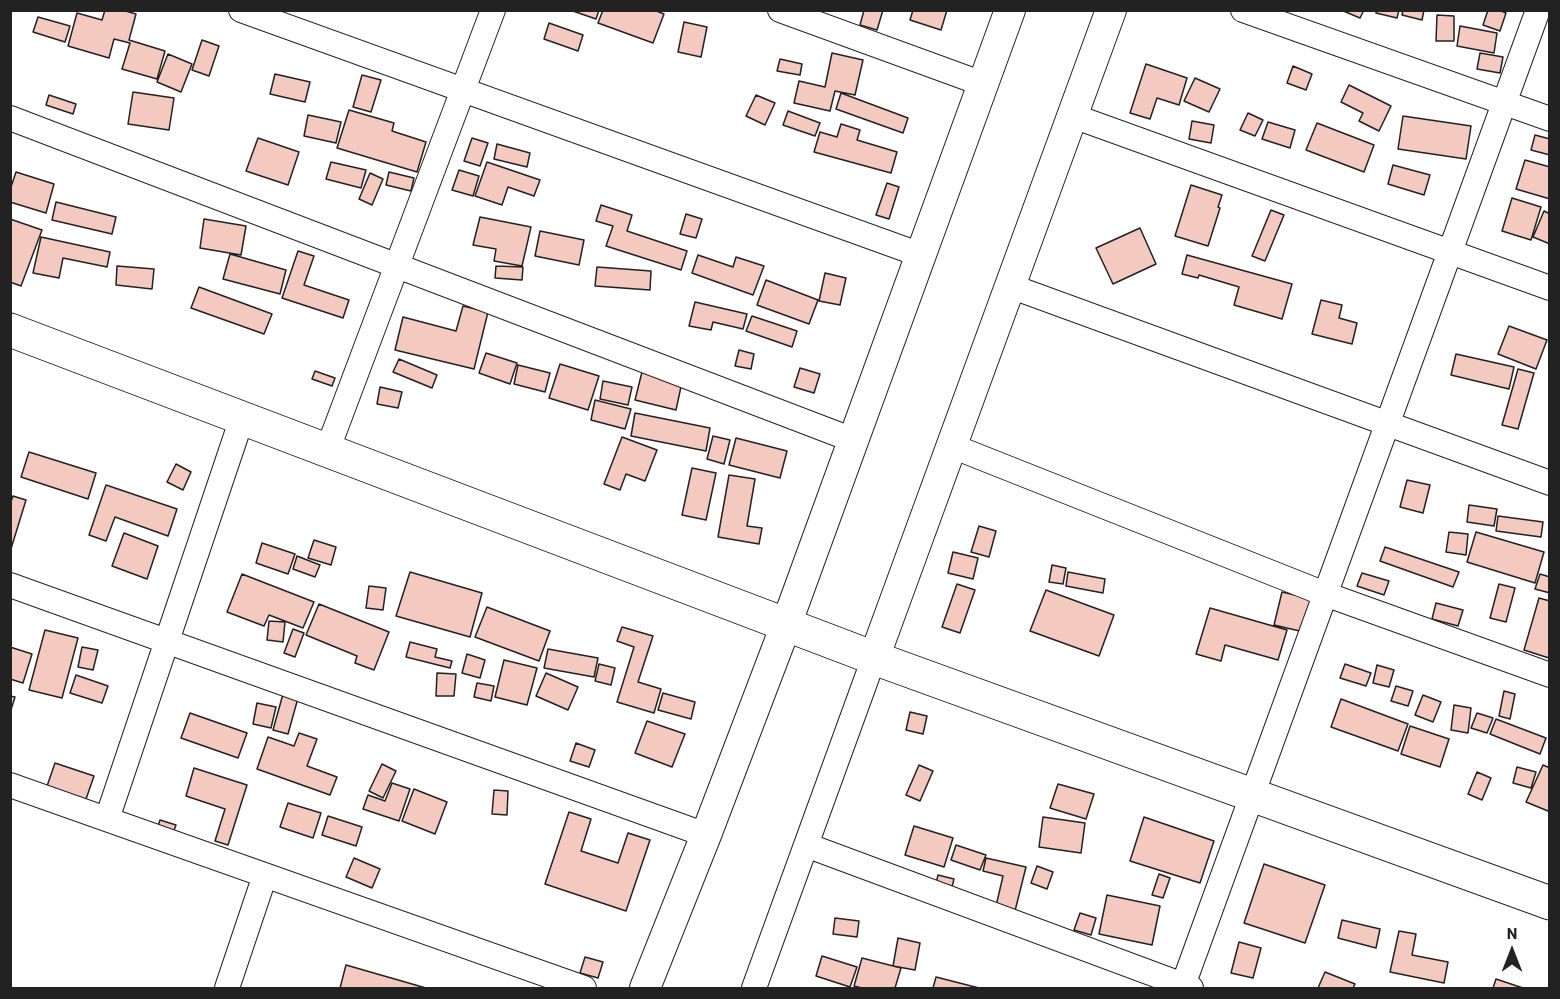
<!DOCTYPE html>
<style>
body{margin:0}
#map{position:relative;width:1560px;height:999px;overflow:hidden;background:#fff;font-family:Barlow,sans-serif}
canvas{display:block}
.frame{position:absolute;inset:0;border:12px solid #222;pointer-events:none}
.north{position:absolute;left:1482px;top:921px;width:60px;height:60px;-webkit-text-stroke:4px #fff;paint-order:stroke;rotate:0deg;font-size:16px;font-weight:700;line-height:24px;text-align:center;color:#222}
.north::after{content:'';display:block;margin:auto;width:21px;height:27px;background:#222;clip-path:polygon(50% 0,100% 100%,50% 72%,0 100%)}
</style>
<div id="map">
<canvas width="1560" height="999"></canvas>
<div class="frame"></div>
<div class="north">N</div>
</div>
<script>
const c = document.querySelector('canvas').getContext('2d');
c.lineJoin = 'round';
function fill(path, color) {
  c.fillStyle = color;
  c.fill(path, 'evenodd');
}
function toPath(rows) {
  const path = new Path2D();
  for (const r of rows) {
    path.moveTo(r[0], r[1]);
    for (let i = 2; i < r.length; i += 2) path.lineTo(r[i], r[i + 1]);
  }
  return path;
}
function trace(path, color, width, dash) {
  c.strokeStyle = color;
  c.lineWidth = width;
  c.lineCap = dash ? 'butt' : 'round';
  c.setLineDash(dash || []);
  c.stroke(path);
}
const building = toPath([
 [105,10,122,10,136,14,129,40,165,51,157,79,122,69,130,43,114,39,109,58,68,46,77,13,102,20,105,10],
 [570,10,599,10,596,19,570,10],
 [603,10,654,10,664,14,653,43,598,23,603,10],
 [864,10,883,10,877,30,860,25,864,10],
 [913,10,947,10,941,30,910,20,913,10],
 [1341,10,1364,10,1360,18,1341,10],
 [1376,10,1399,10,1397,18,1376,13,1376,10],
 [1403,10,1424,10,1422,20,1402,15,1403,10],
 [1488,10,1499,10,1506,13,1500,31,1483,25,1488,10],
 [1437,15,1454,16,1454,41,1436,41,1437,15],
 [38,17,70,26,65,42,33,32,38,17],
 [684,22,707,27,701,57,678,52,684,22],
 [549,23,583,35,578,51,544,39,549,23],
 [1460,26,1497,33,1494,53,1457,46,1460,26],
 [202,40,219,46,209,76,192,70,202,40],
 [832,53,863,60,855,95,835,91,830,111,794,103,799,81,825,87,832,53],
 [1480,53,1503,57,1500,73,1477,69,1480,53],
 [168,54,192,64,181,92,157,82,168,54],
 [780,59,802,64,800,75,777,71,780,59],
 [1146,64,1187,78,1179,105,1157,98,1150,119,1130,113,1146,64],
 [1293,66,1312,74,1306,90,1287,83,1293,66],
 [275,74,310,82,305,102,270,94,275,74],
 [362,75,381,80,371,112,353,107,362,75],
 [1195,78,1220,89,1209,112,1184,101,1195,78],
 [1349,85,1391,106,1379,131,1359,121,1363,113,1341,102,1349,85],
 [133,92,174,98,169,130,128,124,133,92],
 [841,93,908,118,903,133,836,109,841,93],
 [49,95,76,104,73,114,46,105,49,95],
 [756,95,775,103,765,125,746,116,756,95],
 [349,110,394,123,392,131,426,142,417,172,337,148,349,110],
 [788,111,820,123,815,136,783,125,788,111],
 [1248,113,1263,120,1255,136,1240,130,1248,113],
 [308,115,341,122,336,143,304,136,308,115],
 [1403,116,1471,126,1466,159,1398,149,1403,116],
 [1192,121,1214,125,1211,143,1189,139,1192,121],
 [1268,122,1295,130,1290,148,1262,139,1268,122],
 [1317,123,1374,145,1364,172,1306,150,1317,123],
 [841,124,860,130,857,140,897,152,891,173,814,152,820,132,837,137,841,124],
 [1535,135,1550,139,1550,155,1531,150,1535,135],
 [258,138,299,152,288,185,246,171,258,138],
 [472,138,488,143,480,166,464,161,472,138],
 [497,144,530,153,527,167,494,159,497,144],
 [1525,160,1550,167,1550,199,1516,189,1525,160],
 [331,162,366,170,361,188,326,179,331,162],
 [487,162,540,180,534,196,508,187,502,205,475,196,487,162],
 [1393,165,1430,175,1424,195,1388,184,1393,165],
 [459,170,479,176,473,196,452,190,459,170],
 [16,172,54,184,46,213,10,202,10,190,16,172],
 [389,172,414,178,411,191,386,185,389,172],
 [370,173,383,179,372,205,359,199,370,173],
 [887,183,899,187,889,219,876,215,887,183],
 [1191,185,1222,195,1218,207,1220,208,1208,246,1175,236,1191,185],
 [1512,198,1541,207,1531,240,1502,231,1512,198],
 [56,202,116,217,112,234,52,220,56,202],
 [601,205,632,215,627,231,687,251,681,270,606,246,613,226,596,221,601,205],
 [1271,210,1284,215,1265,261,1252,256,1271,210],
 [1544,211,1550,214,1550,244,1533,237,1544,211],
 [686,214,702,219,696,238,680,234,686,214],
 [480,217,531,227,522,266,494,261,496,249,473,245,480,217],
 [10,219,42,230,21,286,10,282,10,219],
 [204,219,246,226,241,255,200,248,204,219],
 [1140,228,1156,264,1113,284,1096,248,1140,228],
 [540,231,584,240,579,265,535,256,540,231],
 [41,237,110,252,107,267,63,258,59,278,33,273,41,237],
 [298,251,314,256,304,285,349,300,343,318,282,298,298,251],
 [230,254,286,270,280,294,223,279,230,254],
 [698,255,733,267,736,257,764,266,753,295,692,273,698,255],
 [1187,255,1292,284,1282,319,1234,305,1239,287,1199,275,1198,278,1182,274,1187,255],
 [117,266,154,269,152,289,116,285,117,266],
 [496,266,523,267,522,280,495,278,496,266],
 [597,267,651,271,650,290,595,286,597,267],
 [825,273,846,278,840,305,819,301,825,273],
 [766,280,818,300,809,324,757,305,766,280],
 [199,287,272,314,264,334,191,308,199,287],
 [1321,300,1342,305,1339,318,1357,323,1352,344,1312,334,1321,300],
 [695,302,747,314,743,329,713,322,711,330,689,326,695,302],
 [463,306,488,312,474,369,395,350,403,317,456,331,463,306],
 [752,316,797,331,792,347,746,331,752,316],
 [1509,326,1547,340,1536,369,1498,354,1509,326],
 [739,350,754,354,751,369,735,366,739,350],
 [486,353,517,363,510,384,479,373,486,353],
 [1456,354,1514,367,1509,389,1451,375,1456,354],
 [399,359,437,375,432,388,393,372,399,359],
 [560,364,599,376,588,410,549,398,560,364],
 [518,365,550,373,545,392,514,384,518,365],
 [800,368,820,374,814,393,794,387,800,368],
 [1518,369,1534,373,1518,429,1502,425,1518,369],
 [315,371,335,378,332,386,312,379,315,371],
 [642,372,682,382,676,410,635,400,642,372],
 [603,381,632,387,628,405,600,399,603,381],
 [380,387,402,392,398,408,377,404,380,387],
 [595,400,631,409,625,429,591,420,595,400],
 [635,413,710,428,706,451,631,436,635,413],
 [713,436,730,440,724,464,707,459,713,436],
 [622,437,657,450,645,481,626,474,620,490,604,484,622,437],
 [736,438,787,451,780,478,729,465,736,438],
 [29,452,96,473,88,499,21,477,29,452],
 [176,464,191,472,183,490,167,482,176,464],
 [692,468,716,473,706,520,682,515,692,468],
 [729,475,755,479,747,526,762,528,759,544,718,537,729,475],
 [1407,480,1430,485,1423,513,1400,507,1407,480],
 [106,485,177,509,168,536,115,517,106,541,89,535,106,485],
 [13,496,26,500,10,552,10,504,13,496],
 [1469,505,1497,509,1494,526,1467,522,1469,505],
 [1498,516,1543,522,1541,537,1496,531,1498,516],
 [979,526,996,531,989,557,971,552,979,526],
 [1449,532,1468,534,1466,555,1446,552,1449,532],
 [1476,532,1544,552,1535,583,1467,562,1476,532],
 [124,533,158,546,147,579,112,566,124,533],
 [314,540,336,547,331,565,308,558,314,540],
 [262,543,295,554,288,574,256,563,262,543],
 [1385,547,1459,572,1453,587,1380,561,1385,547],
 [953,552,978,558,973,579,948,573,953,552],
 [297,556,320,565,315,577,293,569,297,556],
 [1052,565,1066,568,1063,584,1049,582,1052,565],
 [410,572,482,593,470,637,396,616,410,572],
 [1068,572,1105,579,1103,593,1066,586,1068,572],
 [1362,573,1389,581,1384,595,1357,586,1362,573],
 [242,574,314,602,303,628,269,615,264,626,227,612,242,574],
 [1540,574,1550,577,1550,593,1535,589,1540,574],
 [957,584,975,590,960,633,942,627,957,584],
 [1499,584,1515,588,1506,622,1490,618,1499,584],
 [369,586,386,588,383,610,366,608,369,586],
 [1046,590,1114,615,1099,656,1030,631,1046,590],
 [1282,592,1312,599,1304,632,1274,625,1282,592],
 [1539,598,1550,601,1549,658,1524,650,1539,598],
 [1436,603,1463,610,1458,626,1432,619,1436,603],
 [319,604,389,632,374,670,355,663,357,656,306,635,319,604],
 [487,607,550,631,539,661,475,637,487,607],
 [1210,608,1287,630,1278,660,1225,645,1221,661,1196,654,1210,608],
 [269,621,285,622,283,642,267,640,269,621],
 [622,627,653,636,638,682,661,689,654,713,617,702,634,647,617,641,622,627],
 [293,629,304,633,295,657,284,653,293,629],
 [45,630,78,638,62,698,29,690,45,630],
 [410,642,437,649,435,657,452,661,450,668,406,657,410,642],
 [10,647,32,654,23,683,10,679,10,647],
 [82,647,98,650,93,670,78,667,82,647],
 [548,649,598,658,594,677,544,668,548,649],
 [467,654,485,660,480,678,462,673,467,654],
 [504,660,537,668,527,705,495,697,504,660],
 [599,664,615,668,611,685,595,681,599,664],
 [1345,664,1371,673,1366,686,1340,678,1345,664],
 [1377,665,1394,670,1389,687,1373,683,1377,665],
 [437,673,456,674,454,696,436,696,437,673],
 [546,673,578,687,568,710,536,696,546,673],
 [76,675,108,686,102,703,70,693,76,675],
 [477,683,494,686,491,701,474,697,477,683],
 [1396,686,1413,691,1408,706,1391,701,1396,686],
 [1504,691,1515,694,1510,719,1499,716,1504,691],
 [663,693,695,702,691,719,658,710,663,693],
 [283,694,298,698,288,734,273,730,283,694],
 [1423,695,1441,702,1433,722,1415,715,1423,695],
 [10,696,15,697,10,713,10,696],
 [1341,699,1408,724,1398,751,1331,727,1341,699],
 [257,703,276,707,271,728,253,724,257,703],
 [1454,705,1471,708,1468,733,1451,730,1454,705],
 [910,712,927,716,923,734,906,730,910,712],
 [190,713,247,733,238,758,181,738,190,713],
 [1477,713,1493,718,1487,733,1471,728,1477,713],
 [1496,719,1546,738,1540,754,1490,734,1496,719],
 [647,721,685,734,672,767,635,753,647,721],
 [1410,726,1449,739,1440,767,1401,754,1410,726],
 [299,733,317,739,307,766,337,777,330,795,257,769,268,737,294,746,299,733],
 [576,743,595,750,589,767,570,761,576,743],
 [55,763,94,776,85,802,46,789,55,763],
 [382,764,396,771,383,798,369,791,382,764],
 [919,765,933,771,920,801,906,795,919,765],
 [1543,765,1550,768,1550,808,1548,811,1526,802,1543,765],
 [1517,767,1536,772,1531,788,1513,783,1517,767],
 [194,768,247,785,228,845,215,841,225,809,186,796,194,768],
 [1477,772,1491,778,1482,800,1468,794,1477,772],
 [392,783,410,789,399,821,363,809,368,795,385,801,392,783],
 [1058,784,1094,794,1086,819,1050,808,1058,784],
 [414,789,447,802,435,834,402,821,414,789],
 [494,790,508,791,507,815,492,814,494,790],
 [288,803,321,813,313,838,280,827,288,803],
 [569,812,591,819,581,851,618,863,628,833,650,840,626,911,545,884,569,812],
 [328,816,362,827,356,846,322,835,328,816],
 [1043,817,1085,823,1081,853,1039,847,1043,817],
 [1144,817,1214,841,1200,883,1130,861,1144,817],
 [160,820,176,825,167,849,152,844,160,820],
 [914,826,953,838,944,867,905,855,914,826],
 [956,845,986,855,980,870,951,860,956,845],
 [354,858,380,869,372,888,346,877,354,858],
 [986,858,1026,867,1012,923,993,919,1003,876,983,871,986,858],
 [1264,864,1325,885,1305,943,1244,923,1264,864],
 [1037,866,1053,872,1047,889,1031,883,1037,866],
 [1159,874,1170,878,1163,898,1152,895,1159,874],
 [938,875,954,879,949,899,933,896,938,875],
 [1107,895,1160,906,1152,945,1099,934,1107,895],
 [1080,913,1096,918,1091,935,1074,930,1080,913],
 [835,918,859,921,857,937,833,934,835,918],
 [1342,920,1380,929,1376,948,1338,938,1342,920],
 [1399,931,1416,934,1412,955,1448,962,1444,983,1390,972,1399,931],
 [898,938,920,943,915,970,893,966,898,938],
 [1239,942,1261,948,1253,978,1231,973,1239,942],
 [822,956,857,967,850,987,816,976,822,956],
 [585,957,603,962,598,978,580,973,585,957],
 [862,958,901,968,895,988,862,988,854,986,862,958],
 [346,965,426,988,340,988,346,965],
 [1325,972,1355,984,1353,988,1318,988,1325,972],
 [936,977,979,988,933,988,936,977],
 [1496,979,1523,988,1493,988,1496,979]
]);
fill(building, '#f3c9c0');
trace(building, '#222', 1.5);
const minor = toPath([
 [241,10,921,255],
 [780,10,983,84],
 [1243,10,1550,119],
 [1073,116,1550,288],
 [10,118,853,440],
 [1010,286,1550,483],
 [952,446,1325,594,1550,675],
 [327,451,493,10],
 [10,585,706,835],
 [10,785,584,988],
 [107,819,242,418],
 [806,845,1191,988],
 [227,988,265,875],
 [754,988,874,658],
 [1182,988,1538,10]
]);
const tertiary = toPath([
 [874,658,1111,10],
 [645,988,706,835,786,625,1010,10]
]);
const secondary = toPath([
 [10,330,874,658,1550,903]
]);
trace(minor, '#222', 26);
trace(tertiary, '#222', 32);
trace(secondary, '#222', 35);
trace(minor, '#fff', 24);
trace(tertiary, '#fff', 30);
trace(secondary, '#fff', 33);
</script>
